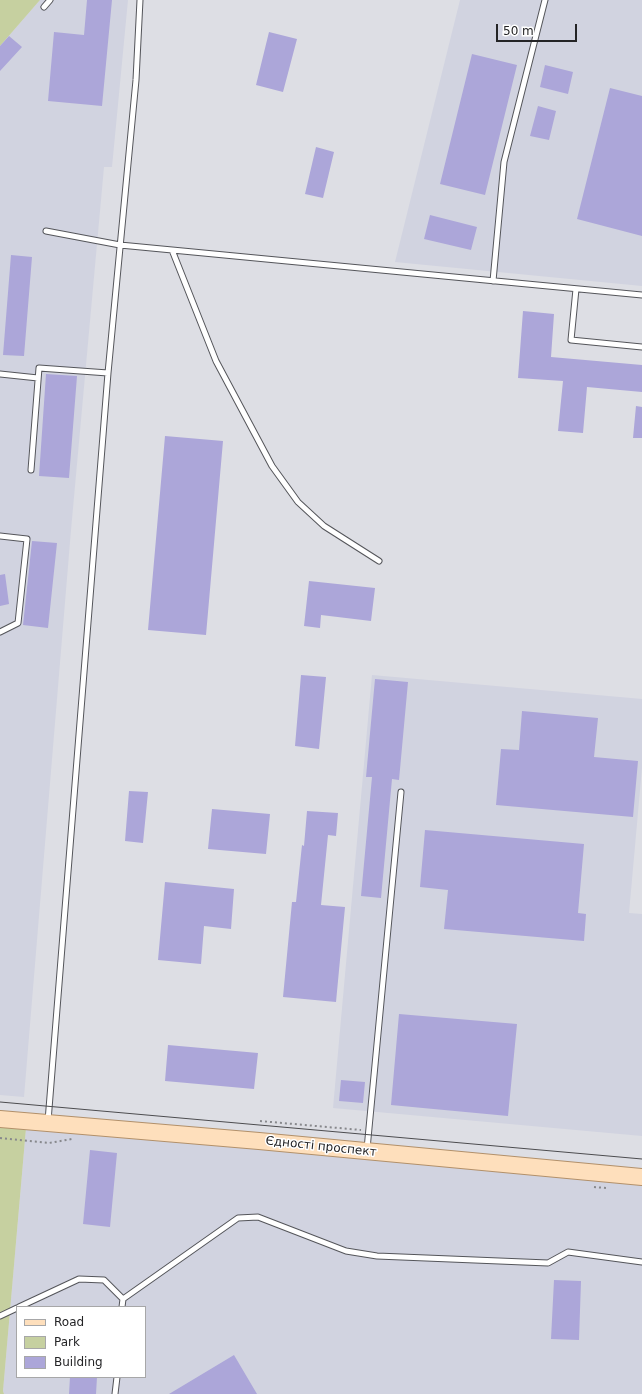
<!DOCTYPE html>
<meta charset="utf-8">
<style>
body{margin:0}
#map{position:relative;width:642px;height:1394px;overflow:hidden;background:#dddee4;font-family:"DejaVu Sans",sans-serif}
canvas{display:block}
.legend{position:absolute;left:16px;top:1306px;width:130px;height:72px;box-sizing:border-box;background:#fff;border:1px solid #a7a7a8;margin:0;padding:5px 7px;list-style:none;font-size:12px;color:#242426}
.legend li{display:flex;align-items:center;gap:8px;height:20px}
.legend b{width:20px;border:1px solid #a7a7a8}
.scale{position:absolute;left:496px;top:24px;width:81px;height:18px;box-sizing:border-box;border:2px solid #242426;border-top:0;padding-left:5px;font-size:12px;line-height:14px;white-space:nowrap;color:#242426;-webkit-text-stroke:3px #fff;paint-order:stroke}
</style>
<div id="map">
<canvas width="642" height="1394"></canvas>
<ul class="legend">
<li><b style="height:5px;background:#fedfbc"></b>Road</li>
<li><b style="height:11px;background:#c6d0a0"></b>Park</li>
<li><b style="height:11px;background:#aca6d9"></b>Building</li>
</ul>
<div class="scale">50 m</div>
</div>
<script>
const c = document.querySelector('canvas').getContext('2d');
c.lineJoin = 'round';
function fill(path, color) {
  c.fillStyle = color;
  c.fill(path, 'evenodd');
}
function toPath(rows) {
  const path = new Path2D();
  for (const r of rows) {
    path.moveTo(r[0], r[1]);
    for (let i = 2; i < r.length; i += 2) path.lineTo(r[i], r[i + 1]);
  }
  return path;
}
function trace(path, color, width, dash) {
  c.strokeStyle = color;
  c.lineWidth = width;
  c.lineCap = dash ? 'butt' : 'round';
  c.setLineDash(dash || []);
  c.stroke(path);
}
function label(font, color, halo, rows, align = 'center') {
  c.font = font + ' "DejaVu Sans",sans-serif';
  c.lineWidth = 3;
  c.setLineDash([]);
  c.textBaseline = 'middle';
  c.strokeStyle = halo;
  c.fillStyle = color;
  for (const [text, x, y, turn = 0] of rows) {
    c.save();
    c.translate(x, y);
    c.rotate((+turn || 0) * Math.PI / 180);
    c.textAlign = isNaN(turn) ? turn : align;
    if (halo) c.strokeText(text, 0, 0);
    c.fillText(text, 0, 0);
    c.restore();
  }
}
fill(toPath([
 [40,0,128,0,112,167,104,167,71,530,24,1097,0,1095,0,46],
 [460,0,642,0,642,286,395,262],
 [372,675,642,699,642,768,629,913,642,914,642,1136,333,1108],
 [26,1128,642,1184,642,1394,4,1394,3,1391],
 [17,1307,145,1307,145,1377,17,1377]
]), '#d1d3e0');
fill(toPath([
 [0,0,40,0,0,46],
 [0,1125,26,1128,3,1391,4,1394,0,1394]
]), '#c6d0a0');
fill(toPath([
 [87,0,112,0,102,106,48,101,54,32,84,35],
 [269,32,297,39,283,92,256,85],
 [9,36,22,47,0,71,0,46],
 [472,54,517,65,485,195,440,184],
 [545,65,573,72,568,94,540,87],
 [610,88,642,96,642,236,577,219],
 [538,106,556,111,549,140,530,136],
 [316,147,334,152,323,198,305,194],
 [430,215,477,227,471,250,424,239],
 [11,255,32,257,24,356,3,355],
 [523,311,554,314,551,357,642,365,642,392,587,387,583,433,558,431,563,381,518,378],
 [46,374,77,376,69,478,39,476],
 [636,406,642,407,642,438,633,438],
 [165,436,223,441,206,635,148,630],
 [32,541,57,543,48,628,23,625],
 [5,574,9,604,0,606,0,575],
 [309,581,375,588,371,621,321,615,320,628,304,626],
 [301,675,326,677,319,749,295,746],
 [375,679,408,682,399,780,392,779,381,898,361,896,372,777,366,777],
 [522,711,598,718,594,757,638,761,633,817,496,805,501,749,519,750],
 [129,791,148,792,143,843,125,841],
 [212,809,270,814,266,854,208,849],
 [307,811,338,813,336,836,328,835,321,905,345,907,336,1002,283,997,292,902,296,902,302,845,304,846],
 [425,830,584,844,578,913,586,914,584,941,444,929,448,890,420,887],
 [165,882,234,889,231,929,204,926,201,964,158,960],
 [399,1014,517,1024,508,1116,391,1105],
 [168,1045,258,1053,254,1089,165,1081],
 [341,1080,365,1082,363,1103,339,1101],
 [90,1150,117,1153,110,1227,83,1224],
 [554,1280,581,1281,579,1340,551,1339],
 [234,1355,257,1394,169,1394],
 [70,1377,97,1377,96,1394,69,1394]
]), '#aca6d9');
const lane = toPath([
 [44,7,50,0],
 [46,231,120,245,642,295],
 [172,250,216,361,272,466,298,502,324,526,379,561],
 [493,281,504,162,545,0],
 [576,289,571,340,642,347],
 [0,374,38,378],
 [31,470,39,368,108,373],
 [0,536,27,539,18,623,0,632],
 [48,1121,108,373,136,80,140,0],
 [367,1149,401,792],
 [123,1299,238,1218,258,1217,346,1251,377,1256,548,1263,568,1252,642,1262],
 [19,1307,79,1279,104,1280,123,1299],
 [122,1307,123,1299],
 [0,1316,17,1308],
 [115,1394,117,1377]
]);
const primary = toPath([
 [0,1119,259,1141,642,1177]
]);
trace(lane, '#54555a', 7);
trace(primary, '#b2906a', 18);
trace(toPath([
 [260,1121,361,1130],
 [0,1138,49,1143,72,1139],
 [594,1187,606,1188]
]), '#87888c', 2, [2, 3]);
trace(lane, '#fff', 5);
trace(primary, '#fedfbc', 16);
trace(toPath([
 [0,1102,642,1159]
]), '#4c4c4f', 1);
label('12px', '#242426', '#fff', [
 ["Єдності проспект",321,1147,6]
]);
</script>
